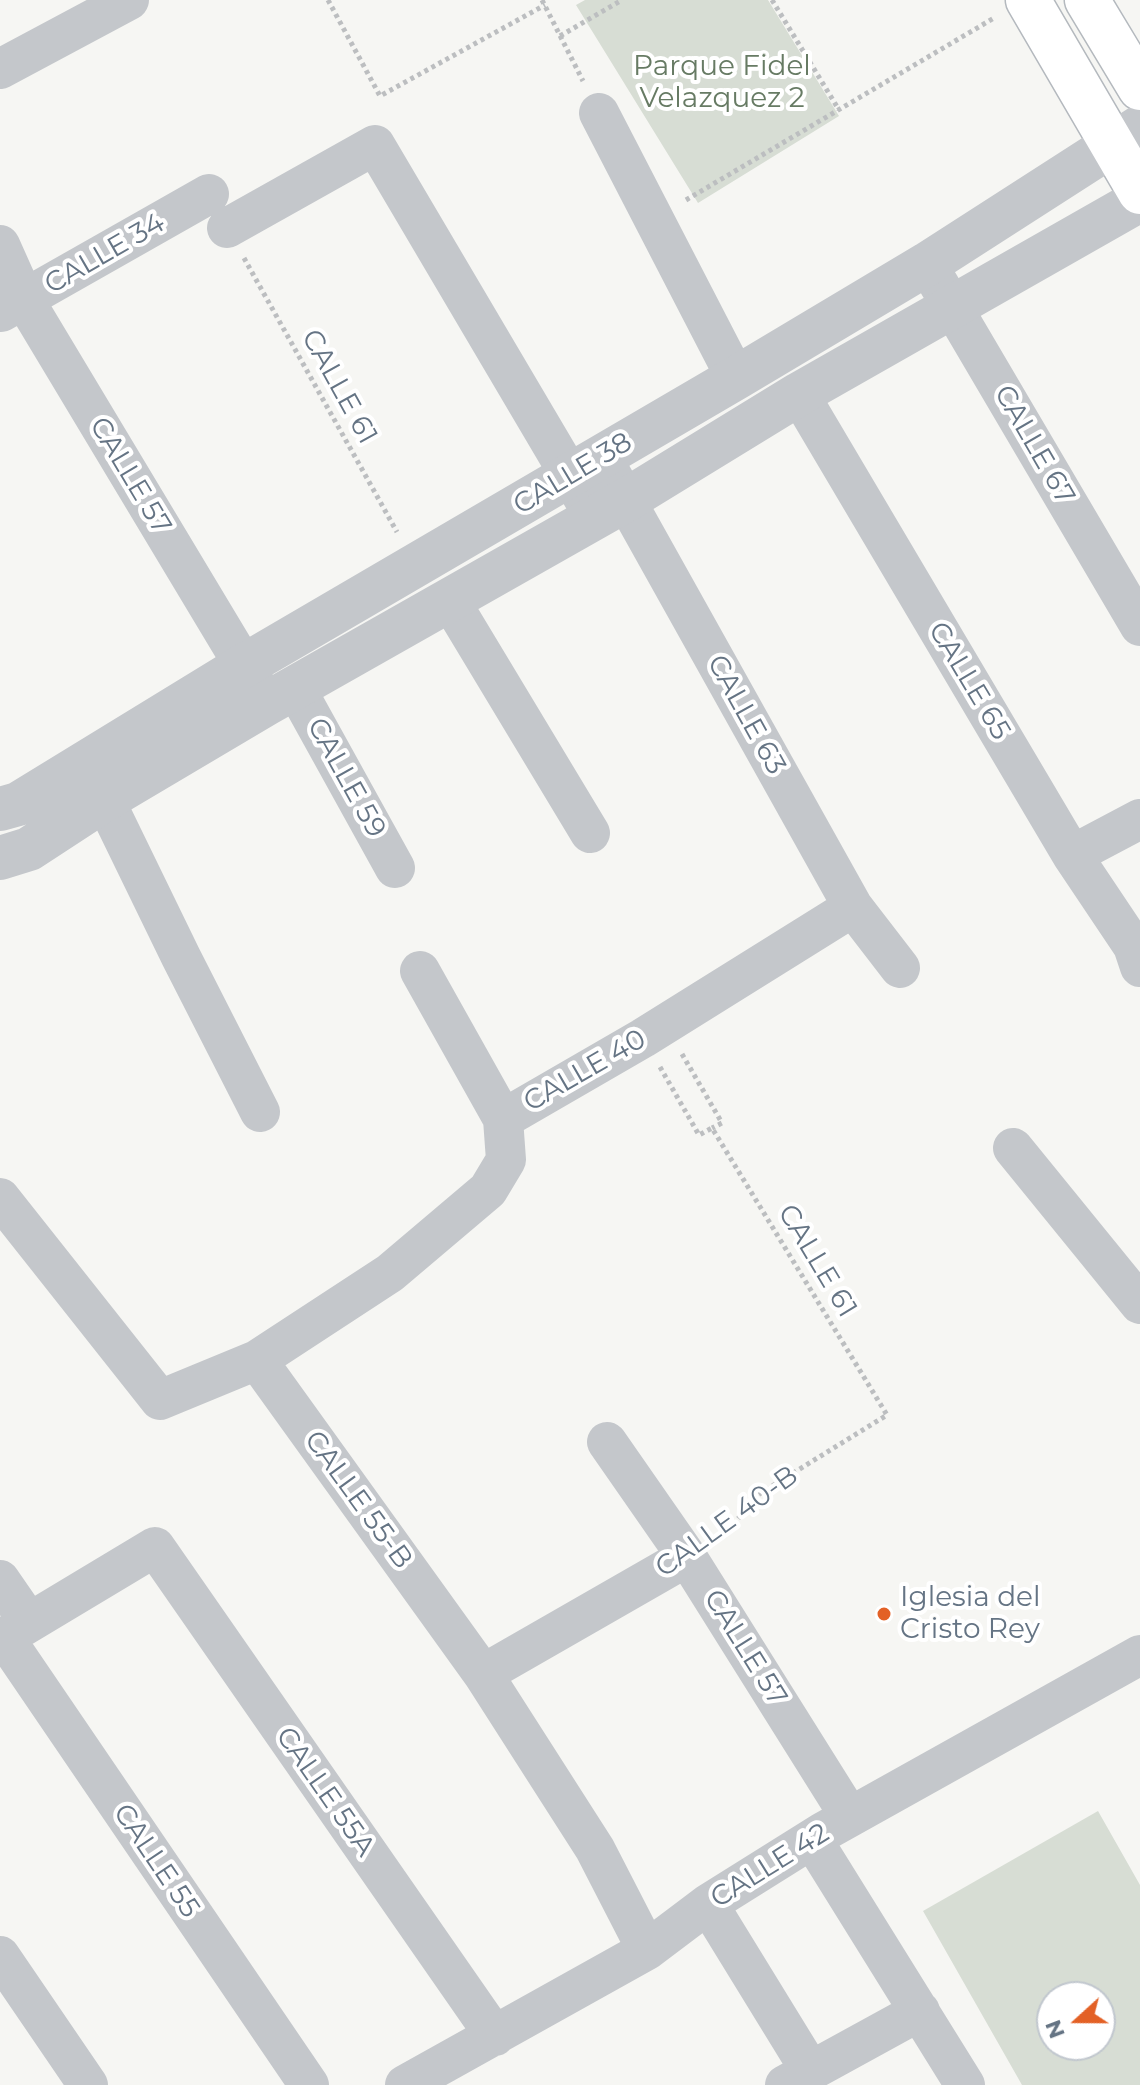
<!DOCTYPE html>
<style>
body{margin:0}
#map{position:relative;width:1140px;height:2085px;overflow:hidden;background:#f6f6f3;font-family:Montserrat,sans-serif}
canvas{display:block}
.north{position:absolute;left:1036px;top:1981px;width:80px;height:80px;box-sizing:border-box;background:#fff;border:2px solid #c1c7ce;border-radius:50%;rotate:249deg;font-size:22px;font-weight:700;line-height:32px;text-align:center;color:#657484}
.north::after{content:'';display:block;margin:auto;width:28px;height:36px;background:#e36126;clip-path:polygon(50% 0,100% 100%,50% 72%,0 100%)}
</style>
<div id="map">
<canvas width="1140" height="2085"></canvas>
<div class="north">N</div>
</div>
<script>
const c = document.querySelector('canvas').getContext('2d');
c.lineJoin = 'round';
function fill(path, color) {
  c.fillStyle = color;
  c.fill(path, 'evenodd');
}
function toPath(rows) {
  const path = new Path2D();
  for (const r of rows) {
    path.moveTo(r[0], r[1]);
    for (let i = 2; i < r.length; i += 2) path.lineTo(r[i], r[i + 1]);
  }
  return path;
}
function trace(path, color, width, dash) {
  c.strokeStyle = color;
  c.lineWidth = width;
  c.lineCap = dash ? 'butt' : 'round';
  c.setLineDash(dash || []);
  c.stroke(path);
}
function label(font, color, halo, rows, align = 'center') {
  c.font = font + ' Montserrat,sans-serif';
  c.lineWidth = 8;
  c.setLineDash([]);
  c.textBaseline = 'middle';
  c.strokeStyle = halo;
  c.fillStyle = color;
  for (const [text, x, y, turn = 0] of rows) {
    c.save();
    c.translate(x, y);
    c.rotate((+turn || 0) * Math.PI / 180);
    c.textAlign = isNaN(turn) ? turn : align;
    if (halo) c.strokeText(text, 0, 0);
    c.fillText(text, 0, 0);
    c.restore();
  }
}
fill(toPath([
 [585,0,768,0,839,116,698,203,576,5],
 [1098,1811,1140,1885,1140,2085,1022,2085,923,1911],
 [1100,1997,1100,2045,1052,2045,1052,1997]
]), '#d7ddd4');
const secondary = toPath([
 [1028,0,1140,192],
 [1087,0,1140,88]
]);
trace(secondary, '#b4b9be', 47);
trace(toPath([
 [328,0,380,96,545,5],
 [542,0,583,81],
 [772,0,839,110],
 [560,36,622,0],
 [686,200,994,18],
 [244,258,397,532],
 [682,1054,722,1123,712,1128],
 [660,1067,699,1135,712,1128,887,1415,756,1496,733,1525,716,1537]
]), '#bcbec0', 5, [4, 4]);
trace(toPath([
 [0,69,129,0],
 [599,113,736,378],
 [227,228,375,145,594,516],
 [0,245,25,301,261,694],
 [927,264,1140,626],
 [1,312,209,194],
 [799,394,1072,855,1133,946,1140,967],
 [601,456,853,907,900,968],
 [449,599,590,833],
 [296,689,395,868],
 [91,772,181,957,260,1112],
 [1072,855,1140,819],
 [420,971,503,1119],
 [1013,1148,1140,1304],
 [0,1198,160,1400,257,1360,390,1273,488,1190,506,1160,503,1119,643,1038,853,907],
 [257,1360,483,1674,595,1849,647,1950],
 [607,1442,687,1557,850,1817],
 [0,1580,29,1622],
 [4,1637,309,2085],
 [0,1640,155,1547,495,2036],
 [483,1674,687,1557],
 [812,1839,965,2085],
 [708,1904,810,2070],
 [0,1956,88,2085],
 [405,2085,647,1950,708,1904,823,1832,1140,1655],
 [785,2085,920,2011]
]), '#c4c7cb', 40);
trace(toPath([
 [0,809,18,804,245,665,736,378,927,264,1140,127],
 [0,858,29,849,104,800,266,704,626,500,799,394,1140,200]
]), '#c4c7cb', 44);
trace(secondary, '#fff', 44);
for (const [x, y, r, color] of [
 [884,1614,8,"#e36126"]
]) {
  const dot = new Path2D();
  dot.arc(x, y, r, 0, 2 * Math.PI);
  c.fillStyle = color;
  c.fill(dot);
  trace(dot, '#fff', 3);
}
label('28px', '#677b64', '#fff', [
 ["Parque Fidel",722,67],
 ["Velazquez 2",722,99]
]);
label('28px', '#657484', '#fff', [
 ["CALLE 34",105,254,-30],
 ["CALLE 61",339,387,61],
 ["CALLE 67",1034,445,60],
 ["CALLE 38",573,474,-31],
 ["CALLE 57",130,476,59],
 ["CALLE 65",969,681,59],
 ["CALLE 63",746,715,61],
 ["CALLE 59",346,778,61],
 ["CALLE 40",585,1071,-30],
 ["CALLE 61",817,1261,59],
 ["CALLE 55-B",358,1500,54],
 ["CALLE 40-B",727,1522,-36],
 ["CALLE 57",745,1648,58],
 ["CALLE 55A",325,1792,55],
 ["CALLE 55",156,1861,56],
 ["CALLE 42",770,1866,-32]
]);
label('28px', '#657484', '#fff', [
 ["Iglesia del",900,1598],
 ["Cristo Rey",900,1630]
], 'left');
</script>
